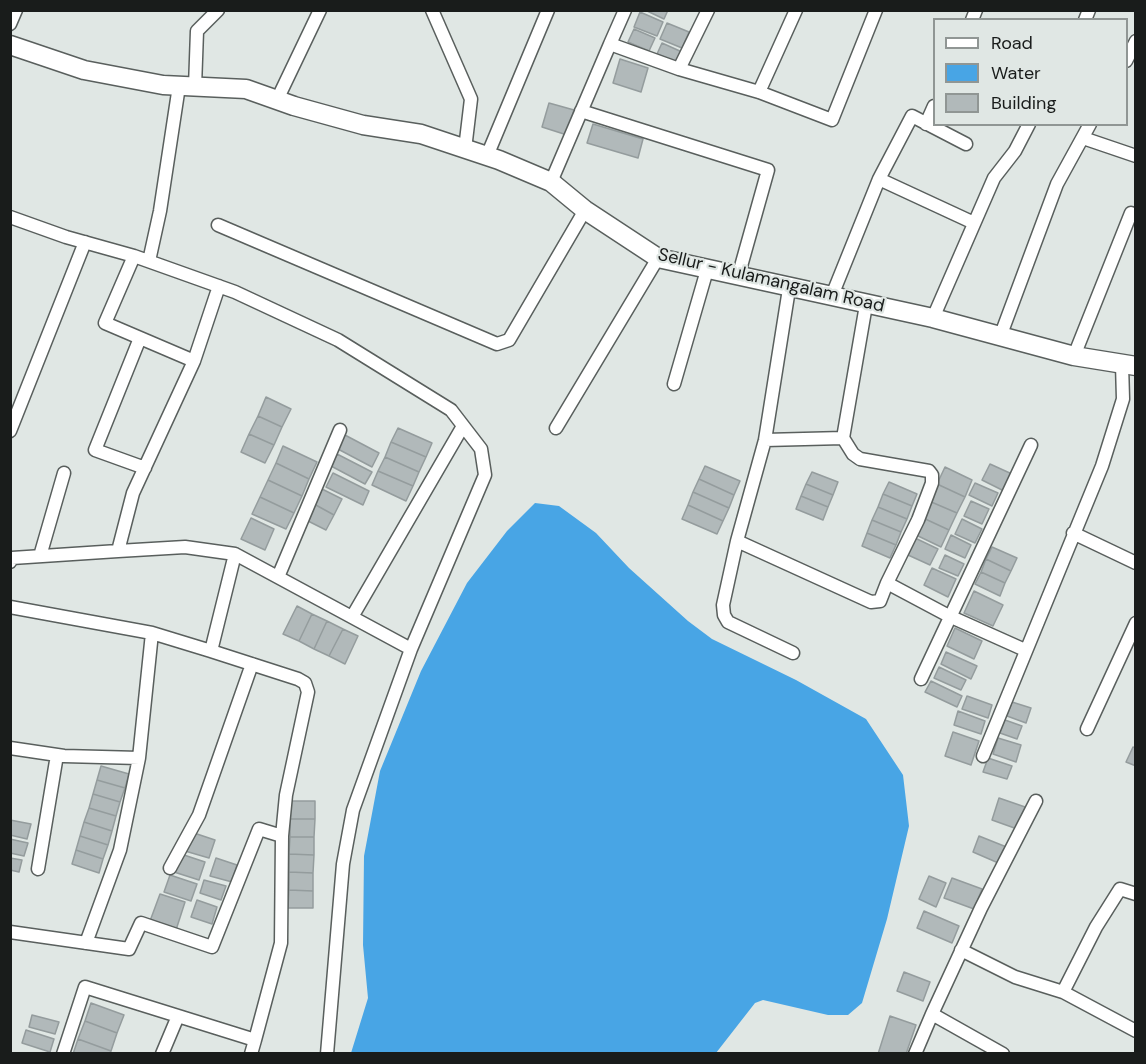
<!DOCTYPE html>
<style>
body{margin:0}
#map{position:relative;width:1146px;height:1064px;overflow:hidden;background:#e0e7e4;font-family:"DM Sans",sans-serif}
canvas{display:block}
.frame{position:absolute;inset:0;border:12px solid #191c1b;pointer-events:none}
.legend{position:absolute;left:933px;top:18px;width:195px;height:108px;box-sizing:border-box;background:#e0e7e4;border:2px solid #909694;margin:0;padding:8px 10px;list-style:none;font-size:18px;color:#191c1b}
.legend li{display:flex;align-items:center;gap:12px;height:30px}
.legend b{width:30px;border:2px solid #909694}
</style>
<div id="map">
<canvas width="1146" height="1064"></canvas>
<div class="frame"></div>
<ul class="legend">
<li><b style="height:8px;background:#fff"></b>Road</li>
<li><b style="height:16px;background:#48a5e5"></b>Water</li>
<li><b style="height:16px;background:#b1b9ba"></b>Building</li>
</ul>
</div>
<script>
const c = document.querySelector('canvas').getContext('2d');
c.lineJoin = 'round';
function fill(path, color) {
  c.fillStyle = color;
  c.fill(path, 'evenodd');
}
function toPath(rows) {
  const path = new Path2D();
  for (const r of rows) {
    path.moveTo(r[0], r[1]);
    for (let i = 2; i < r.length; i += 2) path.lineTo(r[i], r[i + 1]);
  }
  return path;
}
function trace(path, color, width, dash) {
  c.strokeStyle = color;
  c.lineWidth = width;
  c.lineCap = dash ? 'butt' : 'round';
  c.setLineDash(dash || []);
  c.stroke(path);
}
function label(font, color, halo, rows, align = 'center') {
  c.font = font + ' "DM Sans",sans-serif';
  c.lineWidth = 4.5;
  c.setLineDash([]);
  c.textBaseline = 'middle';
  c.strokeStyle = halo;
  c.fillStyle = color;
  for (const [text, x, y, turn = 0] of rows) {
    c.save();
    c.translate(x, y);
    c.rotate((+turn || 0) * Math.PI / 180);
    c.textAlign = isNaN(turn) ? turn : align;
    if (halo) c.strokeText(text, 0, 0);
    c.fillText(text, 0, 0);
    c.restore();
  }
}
fill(toPath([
 [535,503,559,506,596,533,629,568,688,621,712,639,796,680,866,719,903,775,909,826,887,919,862,1003,848,1015,828,1015,763,1000,755,1003,716,1053,351,1053,368,998,363,945,364,856,380,771,421,671,467,583,507,531]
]), '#48a5e5');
const building = toPath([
 [645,10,668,10,664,19,645,10],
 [640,12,663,22,657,36,634,27,640,12],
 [667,23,689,32,682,48,660,39,667,23],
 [634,29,655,38,649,51,628,42,634,29],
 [662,43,682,52,677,63,657,54,662,43],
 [620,59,648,68,641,92,613,83,620,59],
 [549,103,574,110,567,135,542,127,549,103],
 [593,124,643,139,638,158,587,143,593,124],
 [266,397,291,409,282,427,258,416,266,397],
 [258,416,282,427,274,445,249,434,258,416],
 [398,428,432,443,426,457,391,442,398,428],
 [249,434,274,445,265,463,241,452,249,434],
 [343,434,379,453,372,467,336,448,343,434],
 [391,442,426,457,419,472,385,457,391,442],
 [283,446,317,462,309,479,276,463,283,446],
 [337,454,372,472,365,484,331,466,337,454],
 [385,457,419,472,413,486,378,471,385,457],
 [276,463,309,479,302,496,268,480,276,463],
 [990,464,1012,474,1004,491,982,480,990,464],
 [705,466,740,481,734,495,699,479,705,466],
 [945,467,972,480,965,497,937,484,945,467],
 [378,471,413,486,406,501,372,485,378,471],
 [812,472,838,482,833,495,806,484,812,472],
 [333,473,369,491,363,505,326,487,333,473],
 [699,479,734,495,729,508,693,492,699,479],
 [268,480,302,496,294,513,260,497,268,480],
 [889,482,917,494,912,506,883,494,889,482],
 [975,483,998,493,992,506,969,495,975,483],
 [806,484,833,495,828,507,801,496,806,484],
 [937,484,965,497,957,513,929,501,937,484],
 [322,489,342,499,334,515,314,504,322,489],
 [693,492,729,508,723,521,688,505,693,492],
 [883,494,912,506,907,519,878,507,883,494],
 [801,496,828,507,823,520,796,509,801,496],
 [260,497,294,513,286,529,252,514,260,497],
 [929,501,957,513,949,530,921,517,929,501],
 [971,501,989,509,982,524,964,516,971,501],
 [314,504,334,515,326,530,306,520,314,504],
 [688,505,723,521,717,534,682,519,688,505],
 [878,507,907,519,901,532,872,520,878,507],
 [921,517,949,530,941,547,914,534,921,517],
 [251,518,274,529,265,550,241,539,251,518],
 [962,519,982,529,975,543,955,534,962,519],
 [872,520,901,532,896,545,867,533,872,520],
 [867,533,896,545,890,558,862,546,867,533],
 [951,535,971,545,965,558,945,549,951,535],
 [915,538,938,549,930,565,908,555,915,538],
 [992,547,1017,558,1011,571,986,559,992,547],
 [945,555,964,564,958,576,939,568,945,555],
 [986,559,1011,571,1005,583,981,572,986,559],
 [932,568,956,579,948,597,924,585,932,568],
 [981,572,1005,583,1000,596,975,584,981,572],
 [974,591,1003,605,993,626,964,613,974,591],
 [297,606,312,614,299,641,283,634,297,606],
 [312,614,327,621,314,649,299,641,312,614],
 [327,621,343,629,329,656,314,649,327,621],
 [955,628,982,641,974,659,947,646,955,628],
 [343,629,358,636,345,664,329,656,343,629],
 [946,652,977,666,971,679,941,664,946,652],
 [939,667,966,680,961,690,934,678,939,667],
 [931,681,962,696,957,707,925,692,931,681],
 [967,696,992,705,988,718,962,709,967,696],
 [1012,702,1031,708,1026,723,1007,716,1012,702],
 [958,711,985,721,981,734,954,725,958,711],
 [1005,720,1022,726,1017,739,1000,733,1005,720],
 [953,732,979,741,971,765,945,756,953,732],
 [998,738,1021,745,1016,762,993,754,998,738],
 [1133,747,1136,748,1136,766,1126,762,1133,747],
 [988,758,1012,766,1007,779,983,772,988,758],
 [101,766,129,774,125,788,97,780,101,766],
 [97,780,125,788,120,802,93,794,97,780],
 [93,794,120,802,116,816,89,808,93,794],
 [999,798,1028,808,1020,830,992,820,999,798],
 [291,801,315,801,315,819,290,819,291,801],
 [89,808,116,816,112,831,84,822,89,808],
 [290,819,315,819,314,837,290,837,290,819],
 [10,820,31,824,27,839,10,835,10,820],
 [84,822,112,831,108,845,80,836,84,822],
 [191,832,215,840,209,858,185,851,191,832],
 [80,836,108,845,103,859,76,850,80,836],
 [979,836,1009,848,1003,865,973,852,979,836],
 [290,837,314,837,314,855,289,854,290,837],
 [10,839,28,843,24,856,10,853,10,839],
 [76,850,103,859,99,873,72,864,76,850],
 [181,854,205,862,199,880,174,872,181,854],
 [289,854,314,855,313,873,289,872,289,854],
 [10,858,22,860,19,872,10,870,10,858],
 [216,858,237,865,232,882,210,876,216,858],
 [289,872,313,873,313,891,289,890,289,872],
 [170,875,197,884,191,901,164,892,170,875],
 [929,876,946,883,936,907,919,899,929,876],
 [952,878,982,889,974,909,944,898,952,878],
 [204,880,226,886,221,900,200,893,204,880],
 [289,890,313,891,313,908,288,908,289,890],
 [160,894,185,902,176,930,150,921,160,894],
 [197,900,217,907,212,924,191,917,197,900],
 [924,911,959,926,952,943,917,928,924,911],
 [904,972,930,982,923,1001,897,991,904,972],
 [91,1003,124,1015,117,1033,85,1021,91,1003],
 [32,1015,59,1022,55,1034,29,1027,32,1015],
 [890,1016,916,1025,906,1054,878,1054,890,1016],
 [85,1021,117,1033,111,1051,78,1039,85,1021],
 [26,1030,54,1039,50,1052,22,1043,26,1030],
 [78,1039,111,1051,110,1054,73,1054,78,1039]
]);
fill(building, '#b1b9ba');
trace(building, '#949c9d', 1.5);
const minor = toPath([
 [432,10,471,99,465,149],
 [972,20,976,10],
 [1085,20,1089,10],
 [10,24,16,10],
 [610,44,625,10],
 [1126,61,1136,41],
 [679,69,708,10],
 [195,87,197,31,218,10],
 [759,92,796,10],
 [277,100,320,10],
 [581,111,768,170,738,277],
 [926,124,934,106],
 [1083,138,1136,156],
 [487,156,548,10],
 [879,179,974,223],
 [551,182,610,44,679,69,759,92,832,120,876,10],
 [10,217,66,237,134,256,105,323,194,361,133,493,118,551,185,547,235,554,211,651,152,633,10,607],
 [218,225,497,344,509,340,585,210],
 [134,256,235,292,338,340,451,410,481,449,485,475,411,649,235,554],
 [149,261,160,211,179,86],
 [789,289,765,440,737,541,723,605,724,615,728,622,793,653],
 [831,298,879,179,912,116,966,144],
 [933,318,994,178,1015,151,1029,124],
 [1000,337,1057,184,1090,124],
 [140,338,95,450,145,468],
 [1074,356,1131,213],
 [194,361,219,286],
 [674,384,707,270],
 [556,428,658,258],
 [10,431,85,242],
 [843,438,853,454,860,459,929,471,932,475,932,483,918,520,887,583,949,616,1025,650],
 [765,440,843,438,866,305],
 [1073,533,1136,563],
 [737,541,871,602,880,601,887,583],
 [40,556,64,473],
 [10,562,12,558,118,551],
 [278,577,340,430],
 [352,617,463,426],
 [211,651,298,679,305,683,308,692,286,795,282,836,281,943,255,1040],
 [921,679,1031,445],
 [1087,729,1136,623],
 [10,748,64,756,139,758],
 [983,756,1102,466,1123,399,1122,364],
 [170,868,199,815,252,664],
 [38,869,57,755],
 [10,932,129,949,141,923,212,947,259,829,282,836],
 [86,943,120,850,139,758,152,633],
 [961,950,1015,977,1063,992,1096,927,1120,889,1136,894],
 [1063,992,1136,1031],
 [932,1014,981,908,1036,801],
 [63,1054,85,987,255,1040,251,1054],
 [162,1054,178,1016],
 [327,1054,343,864,353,810,411,649],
 [915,1054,932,1014,1003,1054]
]);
const secondary = toPath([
 [10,45,84,70,163,85,246,89,294,106,363,125,421,134,499,160,551,182,585,210,658,258,933,318,1074,356,1136,366]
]);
trace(minor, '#595f5d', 15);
trace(secondary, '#595f5d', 21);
trace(minor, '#fff', 12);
trace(secondary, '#fff', 18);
label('18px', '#191c1b', '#e0e7e4', [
 ["Sellur - Kulamangalam Road",771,281,13]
]);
</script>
